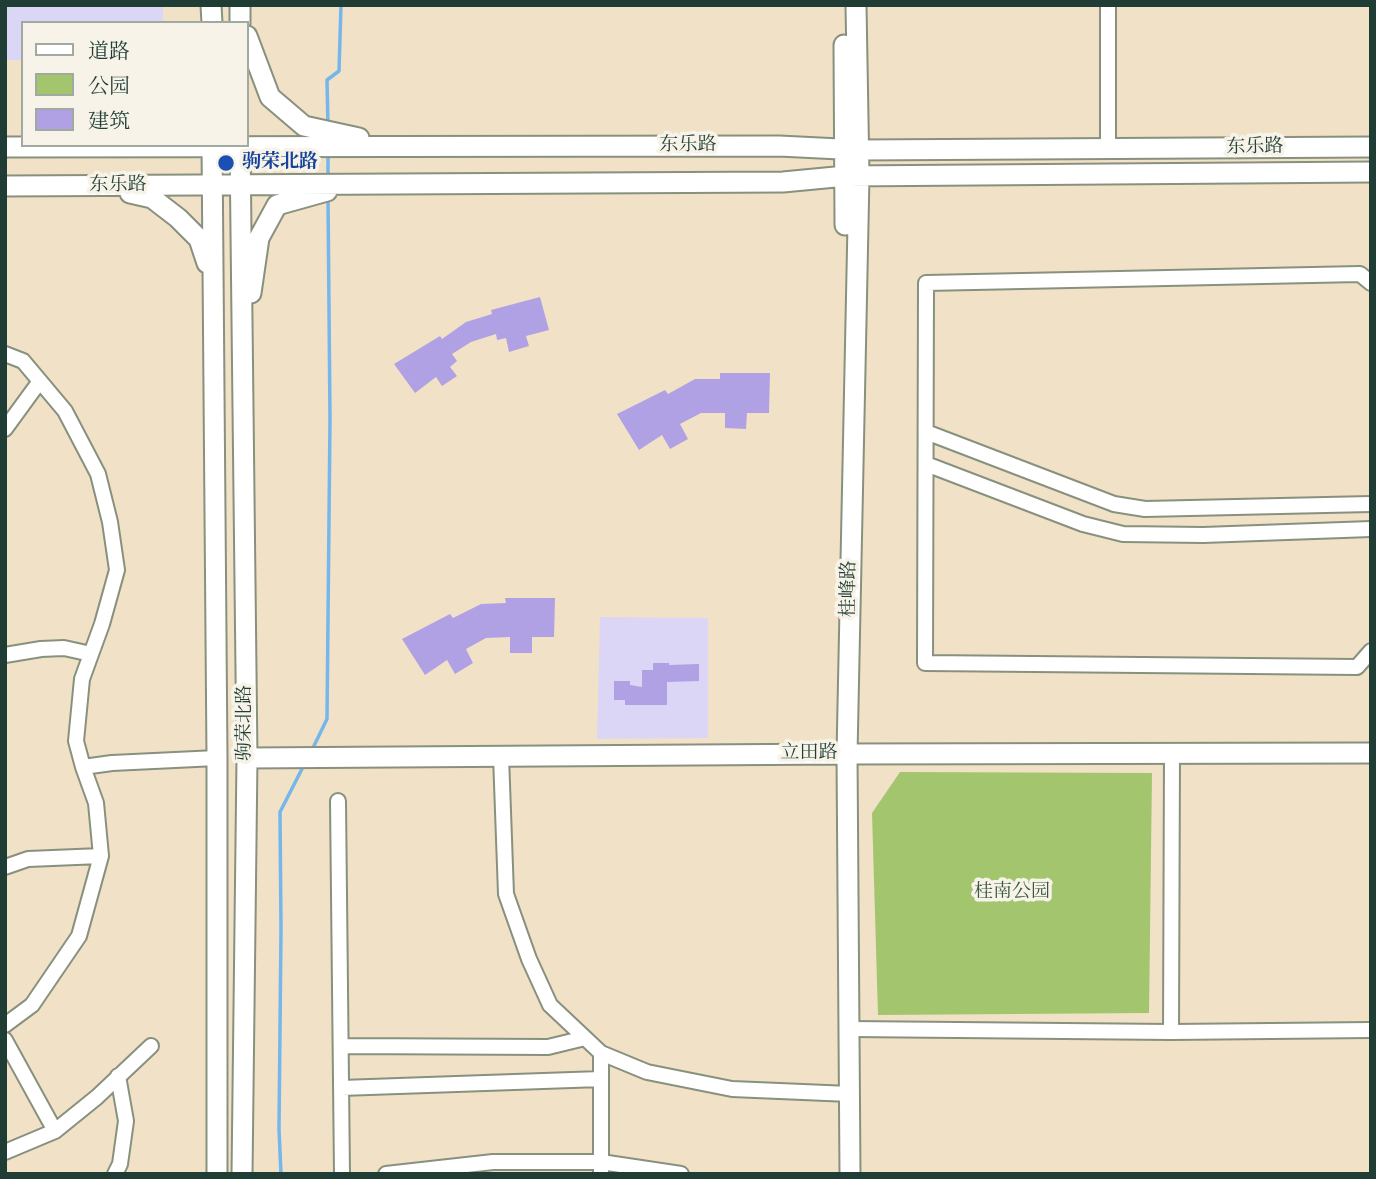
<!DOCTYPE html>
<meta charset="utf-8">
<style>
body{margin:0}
#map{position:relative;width:1376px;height:1179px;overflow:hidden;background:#f1e2c7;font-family:"IM FELL English","Noto Serif SC",serif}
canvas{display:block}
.frame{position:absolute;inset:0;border:7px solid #1f3d34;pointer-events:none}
.legend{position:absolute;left:21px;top:21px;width:228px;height:126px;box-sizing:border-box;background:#f7f3e8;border:2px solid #a1aaa0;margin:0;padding:9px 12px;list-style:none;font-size:21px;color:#1f3d34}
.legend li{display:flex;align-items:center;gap:14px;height:35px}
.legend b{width:35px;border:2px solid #a1aaa0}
</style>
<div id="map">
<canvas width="1376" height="1179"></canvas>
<div class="frame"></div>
<ul class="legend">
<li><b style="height:9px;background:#fff"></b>道路</li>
<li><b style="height:19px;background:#a3c56e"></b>公园</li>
<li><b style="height:19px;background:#b0a1e4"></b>建筑</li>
</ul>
</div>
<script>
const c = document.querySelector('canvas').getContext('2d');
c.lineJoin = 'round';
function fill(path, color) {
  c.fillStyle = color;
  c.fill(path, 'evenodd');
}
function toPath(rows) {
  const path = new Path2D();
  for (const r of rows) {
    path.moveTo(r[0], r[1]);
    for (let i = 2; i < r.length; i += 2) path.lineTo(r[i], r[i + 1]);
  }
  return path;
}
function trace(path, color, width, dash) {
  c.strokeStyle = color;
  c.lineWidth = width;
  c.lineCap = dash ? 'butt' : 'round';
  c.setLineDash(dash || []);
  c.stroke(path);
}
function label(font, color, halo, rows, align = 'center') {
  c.font = font + ' "IM FELL English","Noto Serif SC",serif';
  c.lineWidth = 7;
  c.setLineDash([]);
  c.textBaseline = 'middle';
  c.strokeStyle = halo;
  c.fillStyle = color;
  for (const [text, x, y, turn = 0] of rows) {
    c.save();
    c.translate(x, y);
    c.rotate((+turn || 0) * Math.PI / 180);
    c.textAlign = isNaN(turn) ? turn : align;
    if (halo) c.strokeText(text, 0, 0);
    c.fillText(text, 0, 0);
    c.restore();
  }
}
fill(toPath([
 [5,5,163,5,163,23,23,23,23,60,5,60],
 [600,617,708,618,708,738,597,739]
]), '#dbd6f6');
fill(toPath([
 [900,772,1152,773,1149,1013,878,1015,872,813]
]), '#a3c56e');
trace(toPath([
 [328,126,327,80,339,71,341,5],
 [328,151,328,179],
 [311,752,327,719,330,419,328,197],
 [281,1174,279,1129,281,929,280,812,304,765]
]), '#75b7ea', 3.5);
fill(toPath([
 [540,297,549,330,526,336,529,346,509,352,506,338,497,340,496,334,471,342,452,354,457,361,450,367,457,376,442,386,436,377,415,393,394,364,440,336,442,339,466,322,492,314,491,310],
 [720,373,770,373,769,413,747,413,746,429,725,428,725,413,701,413,680,424,688,439,670,449,662,435,639,450,617,414,665,390,668,394,695,379,720,379],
 [505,598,555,598,554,637,532,637,532,653,510,653,510,637,486,638,466,649,473,663,455,674,447,660,425,675,402,639,450,614,453,618,481,604,506,603],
 [653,663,669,663,669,665,699,664,699,681,667,682,667,705,625,705,625,700,614,700,614,681,630,681,630,685,642,687,642,670,653,670]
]), '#b0a1e4');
const street = toPath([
 [1108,5,1108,149],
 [1371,283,1360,274,926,283,925,663,1357,667,1371,651],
 [5,354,23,361,65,411,98,474,110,522,117,570,102,624,82,679,76,741,83,767,96,803,101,856,79,936,32,1005,5,1025],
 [5,429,40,381],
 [926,432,1114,504,1145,509,1371,504],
 [926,464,1083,524,1123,534,1203,535,1371,529],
 [5,655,41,649,64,648,91,654],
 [501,756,506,894,529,959,550,1005,601,1053,647,1072,732,1089,850,1094],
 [83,767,112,763,217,758],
 [338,801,342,1174],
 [5,867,28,859,101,856],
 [850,1029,1171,1032,1371,1030],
 [1171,1032,1172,753],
 [5,1040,55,1131],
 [341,1046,548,1047,585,1038],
 [341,1088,601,1079],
 [5,1152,55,1131,97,1097,151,1046],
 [115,1174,120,1164,126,1121,118,1076],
 [386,1174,493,1162,601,1162,681,1174],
 [601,1174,601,1053]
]);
const secondary = toPath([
 [211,5,212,23],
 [240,5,240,23],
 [247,36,270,97,304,126,359,138],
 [844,45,845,225],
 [212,145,217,758,217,1174],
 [240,145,247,758,242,1174],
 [5,147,779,146,860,150,1371,147],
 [5,186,783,182,846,176,1371,172],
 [130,193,152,198,178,218,199,239,207,263],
 [251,293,259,238,277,205,327,191],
 [247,758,842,754,1371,753],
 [850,1174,847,754,859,176,856,5]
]);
trace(street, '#88907e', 18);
trace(secondary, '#88907e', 23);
trace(street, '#fff', 14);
trace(secondary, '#fff', 19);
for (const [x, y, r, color] of [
 [226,163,9,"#1a4fb4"]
]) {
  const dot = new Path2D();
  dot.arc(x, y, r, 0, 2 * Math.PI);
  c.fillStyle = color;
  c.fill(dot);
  trace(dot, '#f7f3e8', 2.5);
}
label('19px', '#1f3d34', '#f7f3e8', [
 ["东乐路",688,146],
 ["东乐路",1255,148,-1],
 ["东乐路",118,186],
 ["桂峰路",850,589,-89],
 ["驹荣北路",246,723,-90],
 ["立田路",809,754]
]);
label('bold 19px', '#164399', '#f7f3e8', [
 ["驹荣北路",242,163]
], 'left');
label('19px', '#395840', '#f7f3e8', [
 ["桂南公园",1012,893]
]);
</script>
